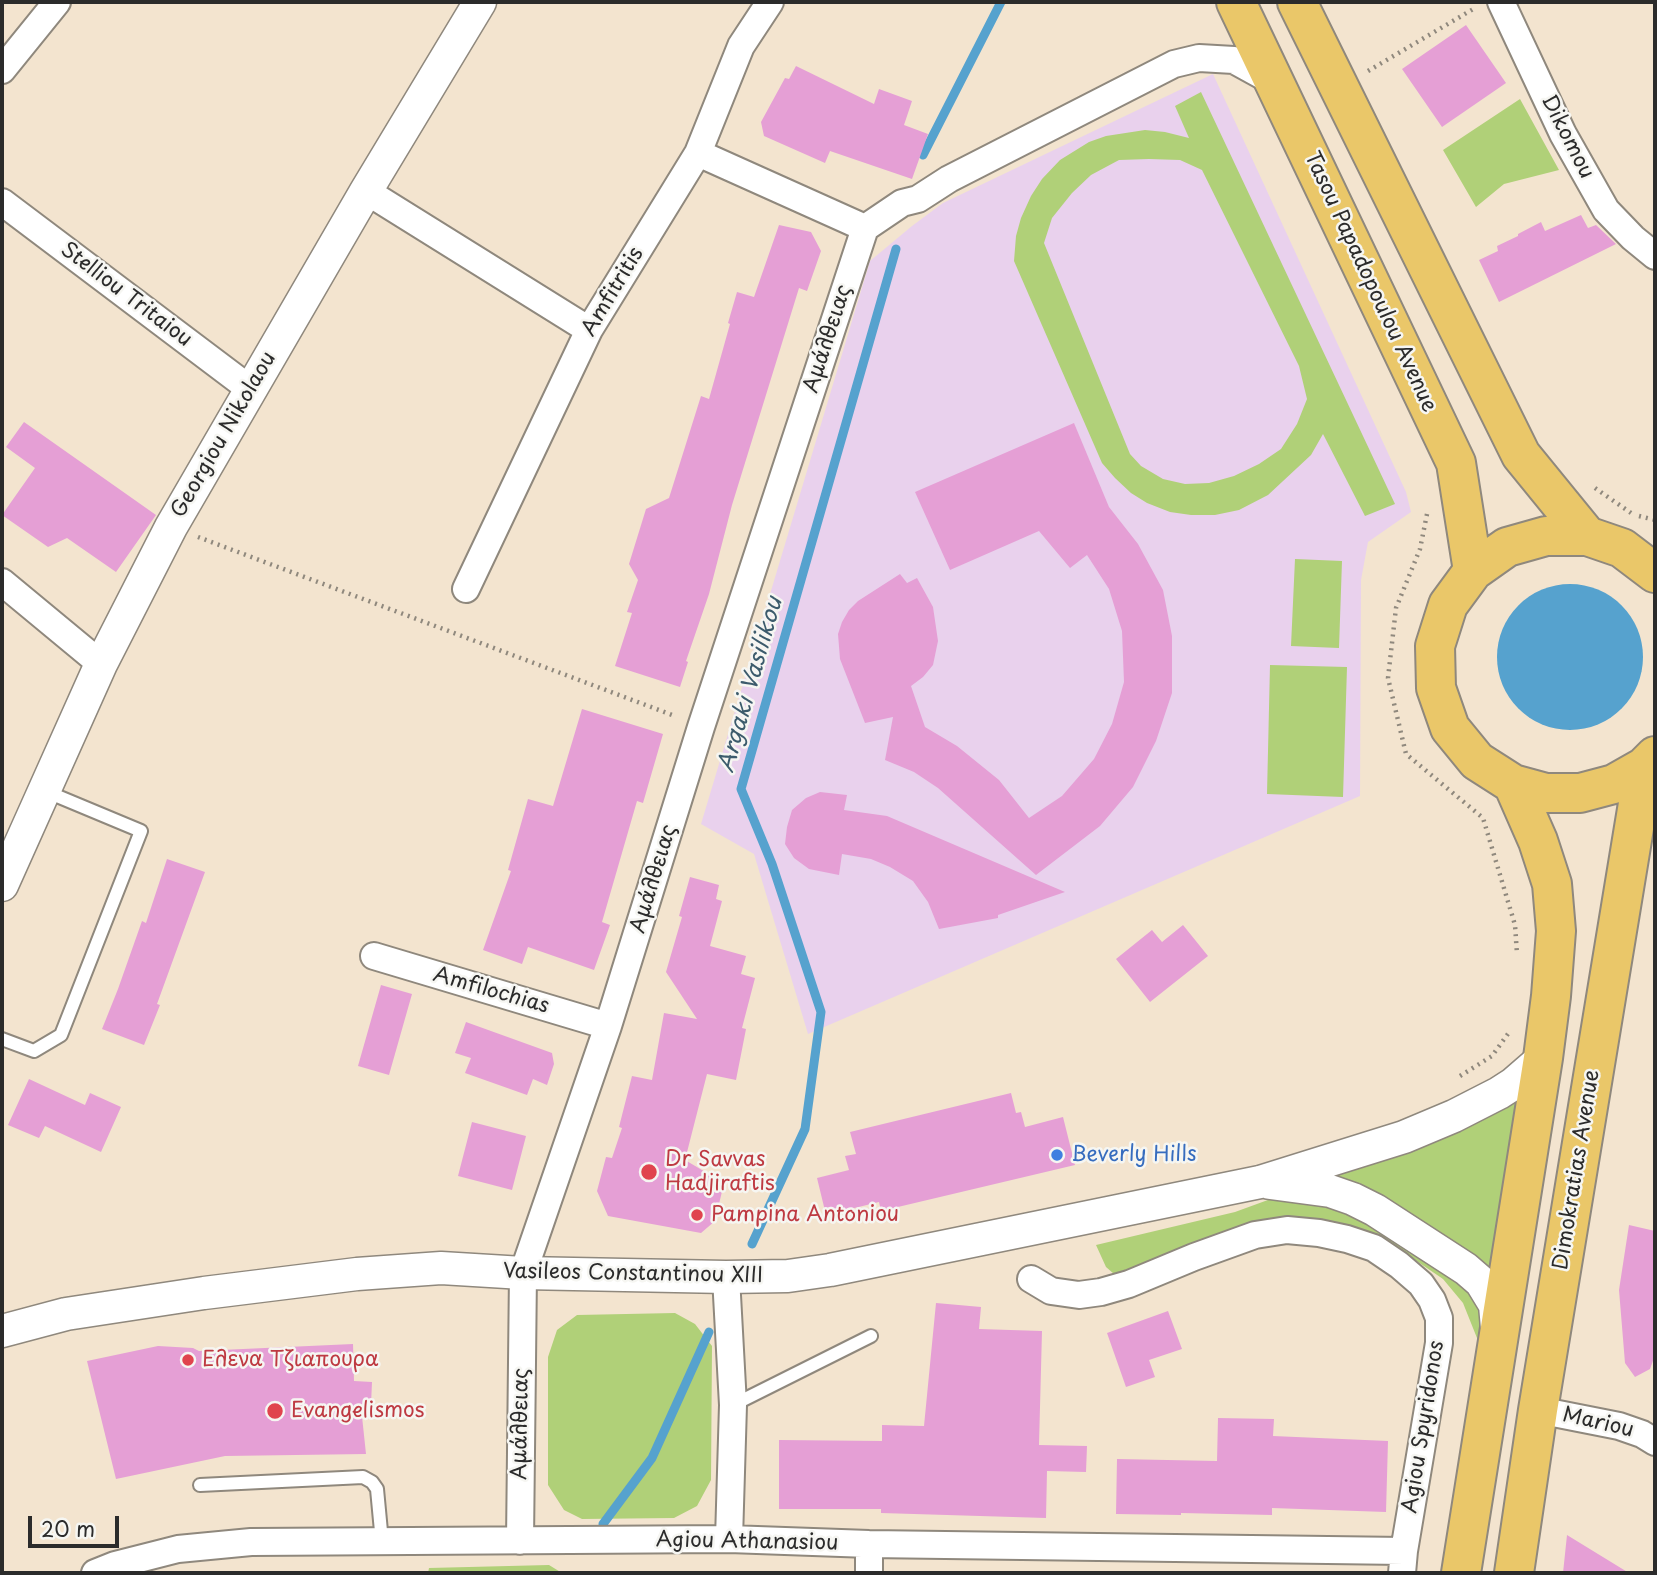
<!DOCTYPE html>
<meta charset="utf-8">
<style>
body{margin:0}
#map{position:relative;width:1657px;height:1575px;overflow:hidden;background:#f3e4cf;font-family:"Playpen Sans",sans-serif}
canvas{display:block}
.frame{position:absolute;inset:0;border:4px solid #2b2b2b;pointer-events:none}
.scale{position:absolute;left:28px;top:1516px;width:91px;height:32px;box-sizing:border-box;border:4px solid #2b2b2b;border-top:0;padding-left:9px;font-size:21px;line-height:24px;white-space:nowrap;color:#2b2b2b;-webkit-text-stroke:5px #f6f6f2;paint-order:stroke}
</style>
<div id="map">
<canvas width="1657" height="1575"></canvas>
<div class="frame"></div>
<div class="scale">20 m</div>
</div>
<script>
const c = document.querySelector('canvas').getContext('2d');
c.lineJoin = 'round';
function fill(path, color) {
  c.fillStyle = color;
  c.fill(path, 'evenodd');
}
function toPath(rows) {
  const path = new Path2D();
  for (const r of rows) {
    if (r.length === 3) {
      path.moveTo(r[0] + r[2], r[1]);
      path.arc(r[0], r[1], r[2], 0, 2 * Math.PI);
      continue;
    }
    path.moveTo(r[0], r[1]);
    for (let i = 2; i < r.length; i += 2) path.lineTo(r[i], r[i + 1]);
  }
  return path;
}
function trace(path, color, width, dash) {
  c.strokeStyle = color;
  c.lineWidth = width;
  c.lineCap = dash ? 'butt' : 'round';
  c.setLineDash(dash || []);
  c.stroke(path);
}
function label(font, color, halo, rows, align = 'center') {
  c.font = font + ' "Playpen Sans",sans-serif';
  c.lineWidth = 5;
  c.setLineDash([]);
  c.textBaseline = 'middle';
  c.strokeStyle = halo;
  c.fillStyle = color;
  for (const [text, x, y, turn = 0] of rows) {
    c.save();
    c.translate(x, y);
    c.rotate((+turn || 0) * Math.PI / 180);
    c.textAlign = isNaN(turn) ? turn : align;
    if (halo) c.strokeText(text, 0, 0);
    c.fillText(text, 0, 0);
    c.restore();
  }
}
fill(toPath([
 [1213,74,1406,492,1411,512,1368,542,1361,580,1360,796,808,1034,754,854,701,824,870,261,912,226,943,203]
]), '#e9d1ed');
fill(toPath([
 [1201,92,1395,504,1365,516,1323,434,1311,455,1268,495,1239,510,1215,515,1191,515,1170,512,1147,503,1131,493,1115,478,1102,463,1014,261,1016,236,1021,218,1031,196,1042,179,1060,160,1089,142,1106,136,1145,130,1165,132,1189,138,1175,106],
 [1149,159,1180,160,1202,170,1299,366,1307,399,1297,424,1281,449,1259,464,1234,476,1209,483,1185,484,1163,479,1141,466,1130,454,1044,243,1052,218,1072,193,1091,175,1119,160],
 [1520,99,1559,170,1504,184,1476,207,1443,150],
 [1295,559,1342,561,1339,648,1291,646],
 [1270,665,1347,667,1343,797,1267,794],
 [1517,1097,1512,1202,1485,1358,1463,1303,1443,1279,1399,1249,1359,1230,1302,1220,1122,1276,1114,1274,1106,1267,1096,1245,1235,1212,1416,1146],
 [675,1313,695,1324,712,1346,711,1480,697,1506,674,1518,582,1519,564,1510,548,1485,548,1357,557,1330,577,1315],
 [549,1565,562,1573,428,1573,429,1568]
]), '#b0d078');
fill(toPath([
 [1570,657,73]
]), '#56a2ce');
trace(toPath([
 [923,155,1001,2],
 [752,1244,805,1129,821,1012,772,864,741,789,896,249],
 [603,1524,652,1458,709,1332]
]), '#56a2ce', 9);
fill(toPath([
 [1466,25,1506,83,1442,127,1402,69],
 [796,66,874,104,879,89,912,101,904,125,928,134,912,179,830,151,825,163,764,136,761,122,785,78,789,79],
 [1581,215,1588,228,1596,225,1616,244,1499,302,1479,260,1498,251,1497,246,1518,236,1518,234,1541,222,1545,231],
 [779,225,811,232,821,251,807,291,799,288,732,505,709,594,686,661,688,662,680,687,615,666,632,613,627,612,638,580,629,564,646,509,669,498,701,396,709,399,730,324,728,323,737,292,754,297],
 [24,422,156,515,116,572,67,538,48,547,2,515,35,468,6,447],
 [1074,423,1109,507,1138,544,1163,590,1172,636,1172,693,1156,741,1133,787,1100,826,1036,875,938,788,914,772,885,760,893,717,865,723,840,659,838,634,842,622,849,610,858,601,900,574,907,583,917,578,933,607,938,641,933,665,923,677,911,686,925,727,957,746,999,780,1029,818,1062,796,1094,759,1112,724,1124,682,1122,631,1109,589,1087,555,1070,568,1039,531,950,570,915,492],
 [582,709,663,734,643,803,637,801,602,922,610,925,594,970,528,947,522,964,483,950,511,871,508,870,528,799,553,806],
 [820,792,847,795,844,810,887,816,1065,892,998,915,998,918,939,929,928,902,913,881,890,867,871,859,842,854,839,875,809,869,794,858,785,844,787,827,792,810,806,798],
 [167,859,205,872,157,1004,160,1005,144,1045,102,1029,118,989,142,921,146,923],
 [690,877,719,885,716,899,722,901,710,946,746,956,741,974,755,978,742,1028,746,1029,736,1080,707,1074,685,1160,724,1183,715,1221,701,1233,608,1216,597,1191,606,1157,612,1158,622,1128,619,1127,632,1076,652,1080,664,1013,697,1019,666,972,682,917,679,916],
 [1183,925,1208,956,1150,1002,1116,959,1152,930,1162,942],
 [381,985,412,994,389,1075,358,1066],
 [466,1022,552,1053,554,1064,547,1085,533,1079,527,1095,465,1073,471,1058,455,1053],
 [29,1079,85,1105,90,1093,121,1107,101,1152,45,1126,39,1138,8,1125],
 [1011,1093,1016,1113,1021,1112,1025,1127,1063,1117,1075,1165,881,1211,879,1202,826,1215,817,1178,849,1170,845,1156,856,1154,850,1132],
 [472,1122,526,1136,512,1190,458,1176],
 [1629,1225,1655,1231,1655,1355,1650,1369,1635,1377,1625,1363,1619,1290],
 [936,1303,981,1307,979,1329,1042,1331,1039,1445,1087,1446,1086,1472,1047,1471,1046,1518,881,1513,881,1509,779,1509,779,1440,882,1441,882,1425,924,1426],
 [1168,1311,1182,1349,1149,1360,1155,1377,1126,1387,1107,1333],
 [353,1344,354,1381,372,1382,371,1405,361,1407,366,1454,225,1456,116,1479,87,1361,158,1346,193,1348,199,1351],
 [1218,1418,1274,1419,1273,1436,1388,1441,1386,1512,1272,1508,1272,1515,1181,1513,1181,1515,1116,1514,1117,1459,1217,1461],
 [1567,1535,1629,1573,1563,1573]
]), '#e59fd5');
const service = toPath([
 [2,1039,34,1051,61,1035,141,831,45,791],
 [733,1405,871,1336],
 [200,1485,363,1477,372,1482,377,1489,382,1542]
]);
const minor = toPath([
 [1501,2,1563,134,1606,210,1633,238,1655,256],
 [2,70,57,2],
 [698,153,865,228],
 [366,191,589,330],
 [2,202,250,389],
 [2,582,101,664],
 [466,589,589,330,698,153,741,46,770,2],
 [374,956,608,1026],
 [726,1277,733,1405,729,1539],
 [1031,1279,1051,1291,1079,1295,1101,1292,1129,1284,1194,1257,1255,1235,1287,1230,1319,1233,1347,1239,1374,1248,1399,1265,1421,1284,1432,1300,1439,1318,1439,1343,1404,1551,1402,1573],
 [1538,1410,1619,1426,1642,1434,1655,1442],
 [520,1541,523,1273,608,1026,701,727,865,228,902,203,918,199,949,179,1174,64,1199,58,1234,60,1274,82],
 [869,1544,869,1573],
 [95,1573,115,1565,178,1549,251,1542,729,1539,869,1544,1404,1551]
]);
const tertiary = toPath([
 [2,885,101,664,171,527,366,191,480,2],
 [1270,1183,1330,1191,1353,1199,1375,1210,1466,1269,1481,1282,1495,1305,1497,1328],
 [2,1331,66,1314,204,1293,357,1274,441,1268,523,1273,726,1277,788,1276,830,1270,1260,1182,1404,1137,1454,1116,1499,1093,1513,1084,1543,1058]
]);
const trunk = toPath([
 [1236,2,1456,463,1473,571],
 [1297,2,1521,455,1587,536],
 [1655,573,1622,548,1587,536,1546,536,1507,547,1473,571,1448,605,1435,646,1436,688,1450,728,1477,761,1513,784,1546,793,1580,793,1614,784,1644,767,1655,756],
 [1461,1573,1543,1058,1551,996,1556,931,1552,884,1538,841,1513,784],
 [1514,1573,1538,1410,1644,767]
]);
trace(service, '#8f887d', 16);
trace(minor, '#8f887d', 30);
trace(tertiary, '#8f887d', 35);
trace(trunk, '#8f887d', 42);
trace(toPath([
 [1368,71,1475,8],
 [1595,488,1631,513],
 [1427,514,1420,549,1396,608,1388,678,1406,754,1483,818,1515,925,1517,954],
 [1639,516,1655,520],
 [198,537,675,716],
 [1460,1076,1492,1056,1510,1031]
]), '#8f887d', 4.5, [2, 5]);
trace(service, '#fff', 12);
trace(minor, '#fff', 26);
trace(tertiary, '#fff', 32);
trace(trunk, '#eac769', 38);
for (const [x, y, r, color] of [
 [1057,1155,7,"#3f7fe0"],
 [649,1172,9,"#e0444e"],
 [697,1215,7,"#e0444e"],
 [188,1360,7,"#e0444e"],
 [275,1411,9,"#e0444e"]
]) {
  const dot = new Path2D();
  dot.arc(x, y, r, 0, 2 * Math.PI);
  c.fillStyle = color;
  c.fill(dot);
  trace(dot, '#f6f6f2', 2.5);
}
label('21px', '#2b2b2b', '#f6f6f2', [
 ["Dikomou",1567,137,63],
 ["Tasou Papadopoulou Avenue",1370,282,65],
 ["Amfitritis",613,292,-59],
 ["Stelliou Tritaiou",126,295,37],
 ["Αμάλθειας",828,339,-72],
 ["Georgiou Nikolaou",224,435,-60],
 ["Αμάλθειας",654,879,-73],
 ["Amfilochias",491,991,16],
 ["Dimokratias Avenue",1577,1170,-81],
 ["Vasileos Constantinou XIII",633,1274,1],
 ["Mariou",1598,1423,13],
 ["Αμάλθειας",521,1424,-89],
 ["Agiou Spyridonos",1424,1427,-81],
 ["Agiou Athanasiou",747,1542,1]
]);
label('21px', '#366cbe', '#f6f6f2', [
 ["Beverly Hills",1071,1155]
], 'left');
label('21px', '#be3a42', '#f6f6f2', [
 ["Dr Savvas",665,1160],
 ["Hadjiraftis",665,1184],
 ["Pampina Antoniou",711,1215],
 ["Ελενα Τζιαπουρα",202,1360],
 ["Evangelismos",291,1411]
], 'left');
label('italic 23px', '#3c5b6c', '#f6f6f2', [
 ["Argaki Vasilikou",751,685,-74]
]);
</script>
